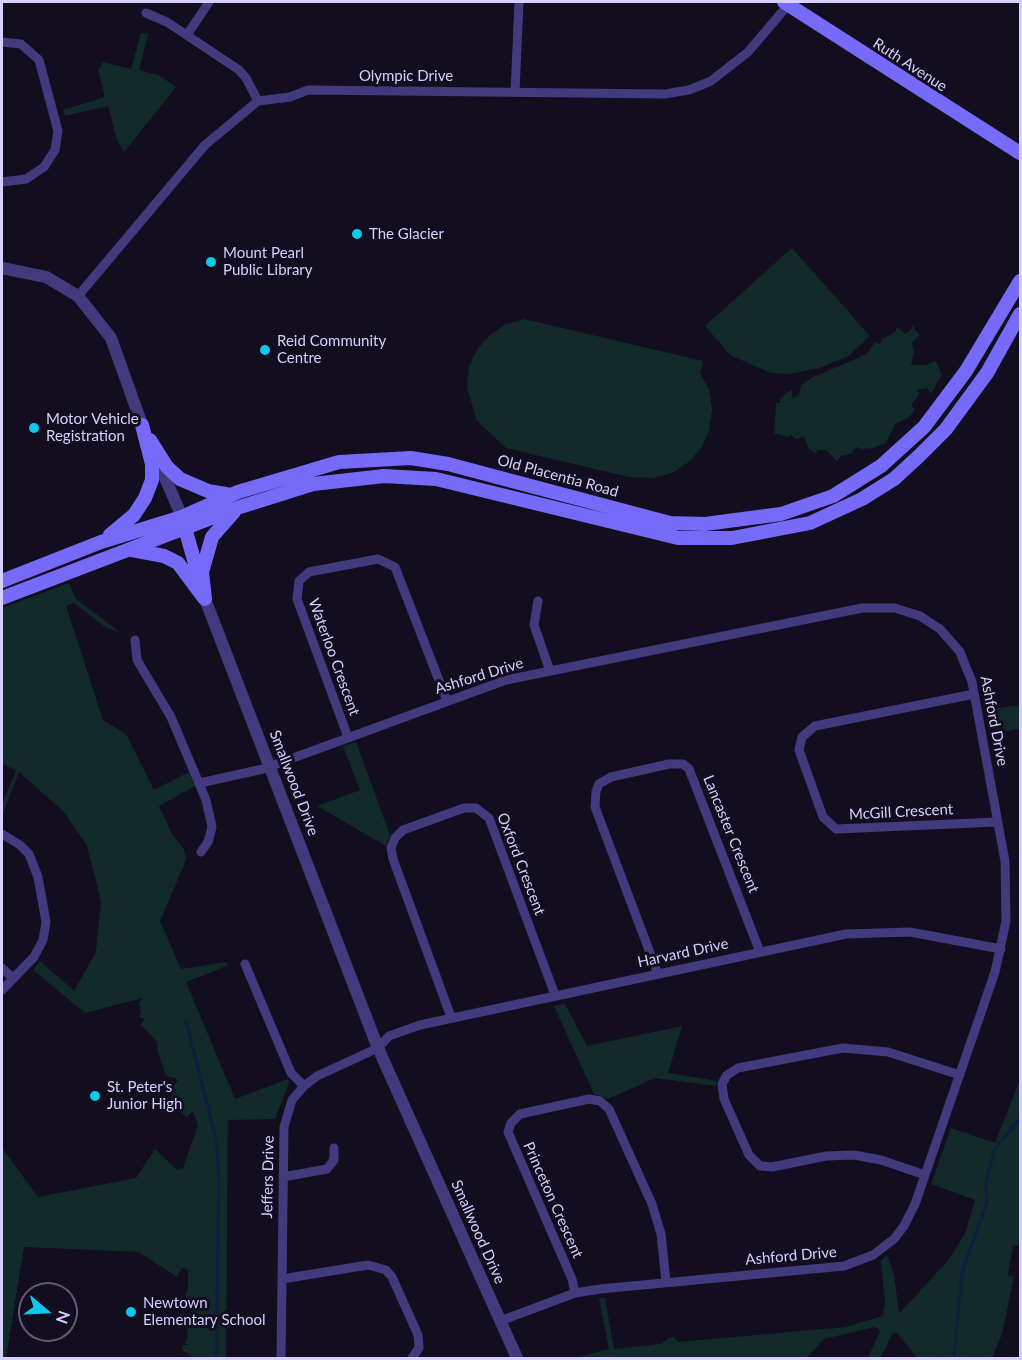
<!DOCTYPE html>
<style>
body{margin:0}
#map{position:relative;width:1022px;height:1360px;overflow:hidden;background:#120e20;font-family:Lato,sans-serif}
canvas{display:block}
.frame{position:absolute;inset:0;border:3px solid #d7cffd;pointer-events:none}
.north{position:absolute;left:18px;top:1282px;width:60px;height:60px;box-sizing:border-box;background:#120e20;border:2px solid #615b78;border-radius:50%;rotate:109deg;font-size:16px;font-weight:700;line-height:24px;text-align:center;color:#d7cffd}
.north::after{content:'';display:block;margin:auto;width:21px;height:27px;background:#0bc9ed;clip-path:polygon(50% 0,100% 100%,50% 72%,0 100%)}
</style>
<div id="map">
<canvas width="1022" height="1360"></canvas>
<div class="frame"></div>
<div class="north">N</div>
</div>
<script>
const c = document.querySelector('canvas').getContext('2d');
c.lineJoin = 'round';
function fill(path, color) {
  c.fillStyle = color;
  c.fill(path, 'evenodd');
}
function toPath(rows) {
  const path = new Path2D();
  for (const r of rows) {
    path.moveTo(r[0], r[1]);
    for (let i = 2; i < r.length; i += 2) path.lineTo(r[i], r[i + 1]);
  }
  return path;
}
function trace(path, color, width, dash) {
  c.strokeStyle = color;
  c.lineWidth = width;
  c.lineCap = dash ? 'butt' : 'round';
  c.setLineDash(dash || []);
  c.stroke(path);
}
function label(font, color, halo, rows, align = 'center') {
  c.font = font + ' Lato,sans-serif';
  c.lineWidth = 6;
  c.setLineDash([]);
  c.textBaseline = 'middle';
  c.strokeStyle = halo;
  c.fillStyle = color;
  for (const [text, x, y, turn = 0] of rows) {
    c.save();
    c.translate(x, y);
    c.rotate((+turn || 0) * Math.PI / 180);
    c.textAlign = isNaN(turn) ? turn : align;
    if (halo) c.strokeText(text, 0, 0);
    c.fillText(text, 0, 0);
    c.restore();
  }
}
fill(toPath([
 [141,33,148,34,139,70,160,76,176,87,124,152,117,140,108,106,65,116,63,110,105,97,98,70,103,62,131,69],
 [792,248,870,336,848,356,820,368,789,374,771,373,730,355,705,326],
 [524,319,703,361,700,373,709,389,712,409,709,431,702,447,690,461,672,473,654,478,629,477,506,448,477,421,467,388,469,366,478,348,491,334,506,324],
 [912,325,919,335,912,343,914,353,911,365,926,365,936,361,942,375,931,393,927,388,917,390,919,394,911,405,915,410,908,418,895,424,886,443,873,448,862,449,856,447,851,454,841,456,837,461,826,450,818,450,816,454,809,449,804,436,796,439,791,435,788,437,774,433,776,403,780,403,780,399,786,393,792,390,792,398,799,396,801,385,811,378,858,358,867,353,875,342,880,344,882,339,895,332,897,327,905,334,911,330],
 [69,583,76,599,120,632,107,628,73,603,66,606,103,720,126,734,154,790,189,772,195,786,159,806,173,836,184,849,186,860,160,921,181,969,227,962,227,966,186,982,235,1099,288,1079,289,1083,275,1119,228,1120,226,1358,193,1358,182,1349,183,1345,189,1345,185,1343,188,1336,186,1314,192,1313,184,1304,188,1287,188,1271,185,1268,182,1268,177,1277,139,1252,24,1247,6,1358,2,1358,2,1148,38,1197,136,1178,155,1149,177,1170,183,1168,198,1125,193,1111,187,1117,172,1106,170,1086,178,1082,176,1078,166,1076,158,1053,157,1042,141,1025,144,1019,139,1017,141,1012,139,1003,143,998,85,1013,33,970,40,961,74,991,96,952,101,901,87,846,64,812,19,772,2,816,2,804,16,771,2,763,2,608],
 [1012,706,1020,707,1020,729,991,734,986,710],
 [356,742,390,835,386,846,317,806,360,790,343,746],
 [565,1004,587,1046,682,1026,668,1073,717,1081,716,1086,655,1078,608,1099,594,1094,554,1006],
 [1020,1080,1020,1234,1018,1246,1013,1245,1008,1275,1014,1277,1002,1334,992,1358,917,1358,897,1333,893,1333,880,1358,868,1358,880,1331,875,1327,824,1339,806,1358,575,1358,609,1349,599,1298,605,1298,614,1349,661,1344,667,1339,674,1337,678,1342,846,1327,883,1316,885,1301,881,1261,887,1255,894,1275,899,1312,901,1312,950,1258,965,1233,975,1200,931,1184,951,1128,995,1143]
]), '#112929');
trace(toPath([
 [186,1021,216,1139,219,1179,216,1358],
 [954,1358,962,1272,987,1203,986,1183,989,1170,995,1149,1020,1118]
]), '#0d1d3f', 3);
trace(toPath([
 [146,13,167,22,239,70,246,78,258,101],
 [187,35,209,2],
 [2,42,21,44,39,60,58,131,55,150,44,167,26,179,2,182],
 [515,92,519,2],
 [78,296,205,145,258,101,290,97,308,90,665,94,689,90,711,81,748,52,788,5],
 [538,601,534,625,550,671],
 [135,640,137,660,171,717,206,800,212,827,208,842,201,852],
 [974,694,815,726,802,737,799,750,823,817,836,829,997,822],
 [348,737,297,599,299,581,309,572,378,559,395,567,447,701],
 [200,783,263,769,506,680,862,608,895,608,920,616,940,629,960,652,972,682,1005,861,1006,921,995,972,915,1204,904,1226,894,1239,873,1255,844,1266,600,1289,575,1293,500,1321],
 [2,834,20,845,29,854,38,877,46,922,43,940,34,957,2,990],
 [245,964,291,1073,304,1086],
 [2,968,13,978],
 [658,974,595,807,596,791,599,784,611,777,669,764,683,764,689,769,760,952],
 [451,1017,393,859,391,848,395,838,403,830,464,808,476,808,489,818,555,995],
 [925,1175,881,1160,854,1155,826,1156,772,1167,760,1166,749,1155,724,1099,722,1084,727,1075,738,1068,843,1048,888,1052,960,1075],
 [283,1177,327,1169,334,1160,334,1148],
 [282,1279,368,1265,386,1270,392,1277,418,1335,419,1348,412,1358],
 [575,1293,572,1279,508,1132,511,1123,520,1114,589,1099,600,1101,609,1109,652,1204,661,1234,666,1282],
 [281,1358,284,1127,292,1100,304,1086,317,1076,378,1048,389,1036,420,1025,846,934,910,932,1001,949]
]), '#413b7d', 9);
trace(toPath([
 [2,268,46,277,78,296,111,338,145,433],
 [156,457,182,517],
 [205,599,378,1048,517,1358]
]), '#413b7d', 12);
trace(toPath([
 [784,2,1020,153],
 [150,440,167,467,180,479,208,491,231,495],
 [183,521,200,581],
 [110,535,134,515,145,498,152,480,152,464,142,425],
 [132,550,164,556,178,563,204,598],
 [2,581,101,542,182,517,238,492,339,462,411,458,448,464,670,523,705,524,781,514,833,496,881,466,924,427,966,371,1020,281],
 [2,598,240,507,313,484,384,476,436,479,678,538,732,538,810,523,862,499,894,479,919,456,946,429,987,373,1020,314],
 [205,599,202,572,212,537,234,512]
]), '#766af8', 14);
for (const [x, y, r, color] of [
 [357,234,6,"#0bc9ed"],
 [211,262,6,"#0bc9ed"],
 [265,350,6,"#0bc9ed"],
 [34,428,6,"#0bc9ed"],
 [95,1096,6,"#0bc9ed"],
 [131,1312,6,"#0bc9ed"]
]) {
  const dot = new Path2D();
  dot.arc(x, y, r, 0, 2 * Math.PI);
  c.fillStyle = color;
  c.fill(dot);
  trace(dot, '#120e20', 2);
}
label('15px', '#d7cffd', '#120e20', [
 ["Ruth Avenue",910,65,33],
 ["Olympic Drive",406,76],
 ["Old Placentia Road",558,476,15],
 ["Waterloo Crescent",334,657,70],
 ["Ashford Drive",479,676,-17],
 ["Ashford Drive",994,721,79],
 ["Smallwood Drive",294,783,69],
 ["McGill Crescent",901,812,-3],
 ["Lancaster Crescent",731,834,68],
 ["Oxford Crescent",521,864,69],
 ["Harvard Drive",683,953,-12],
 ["Jeffers Drive",268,1177,-89],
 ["Princeton Crescent",553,1200,66],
 ["Smallwood Drive",478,1232,66],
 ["Ashford Drive",791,1256,-5]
]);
label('15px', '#d7cffd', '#120e20', [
 ["The Glacier",369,234],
 ["Mount Pearl",223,253],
 ["Public Library",223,270],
 ["Reid Community",277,341],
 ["Centre",277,358],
 ["Motor Vehicle",46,419],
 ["Registration",46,436],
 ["St. Peter's",107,1087],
 ["Junior High",107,1104],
 ["Newtown",143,1303],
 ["Elementary School",143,1320]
], 'left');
</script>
